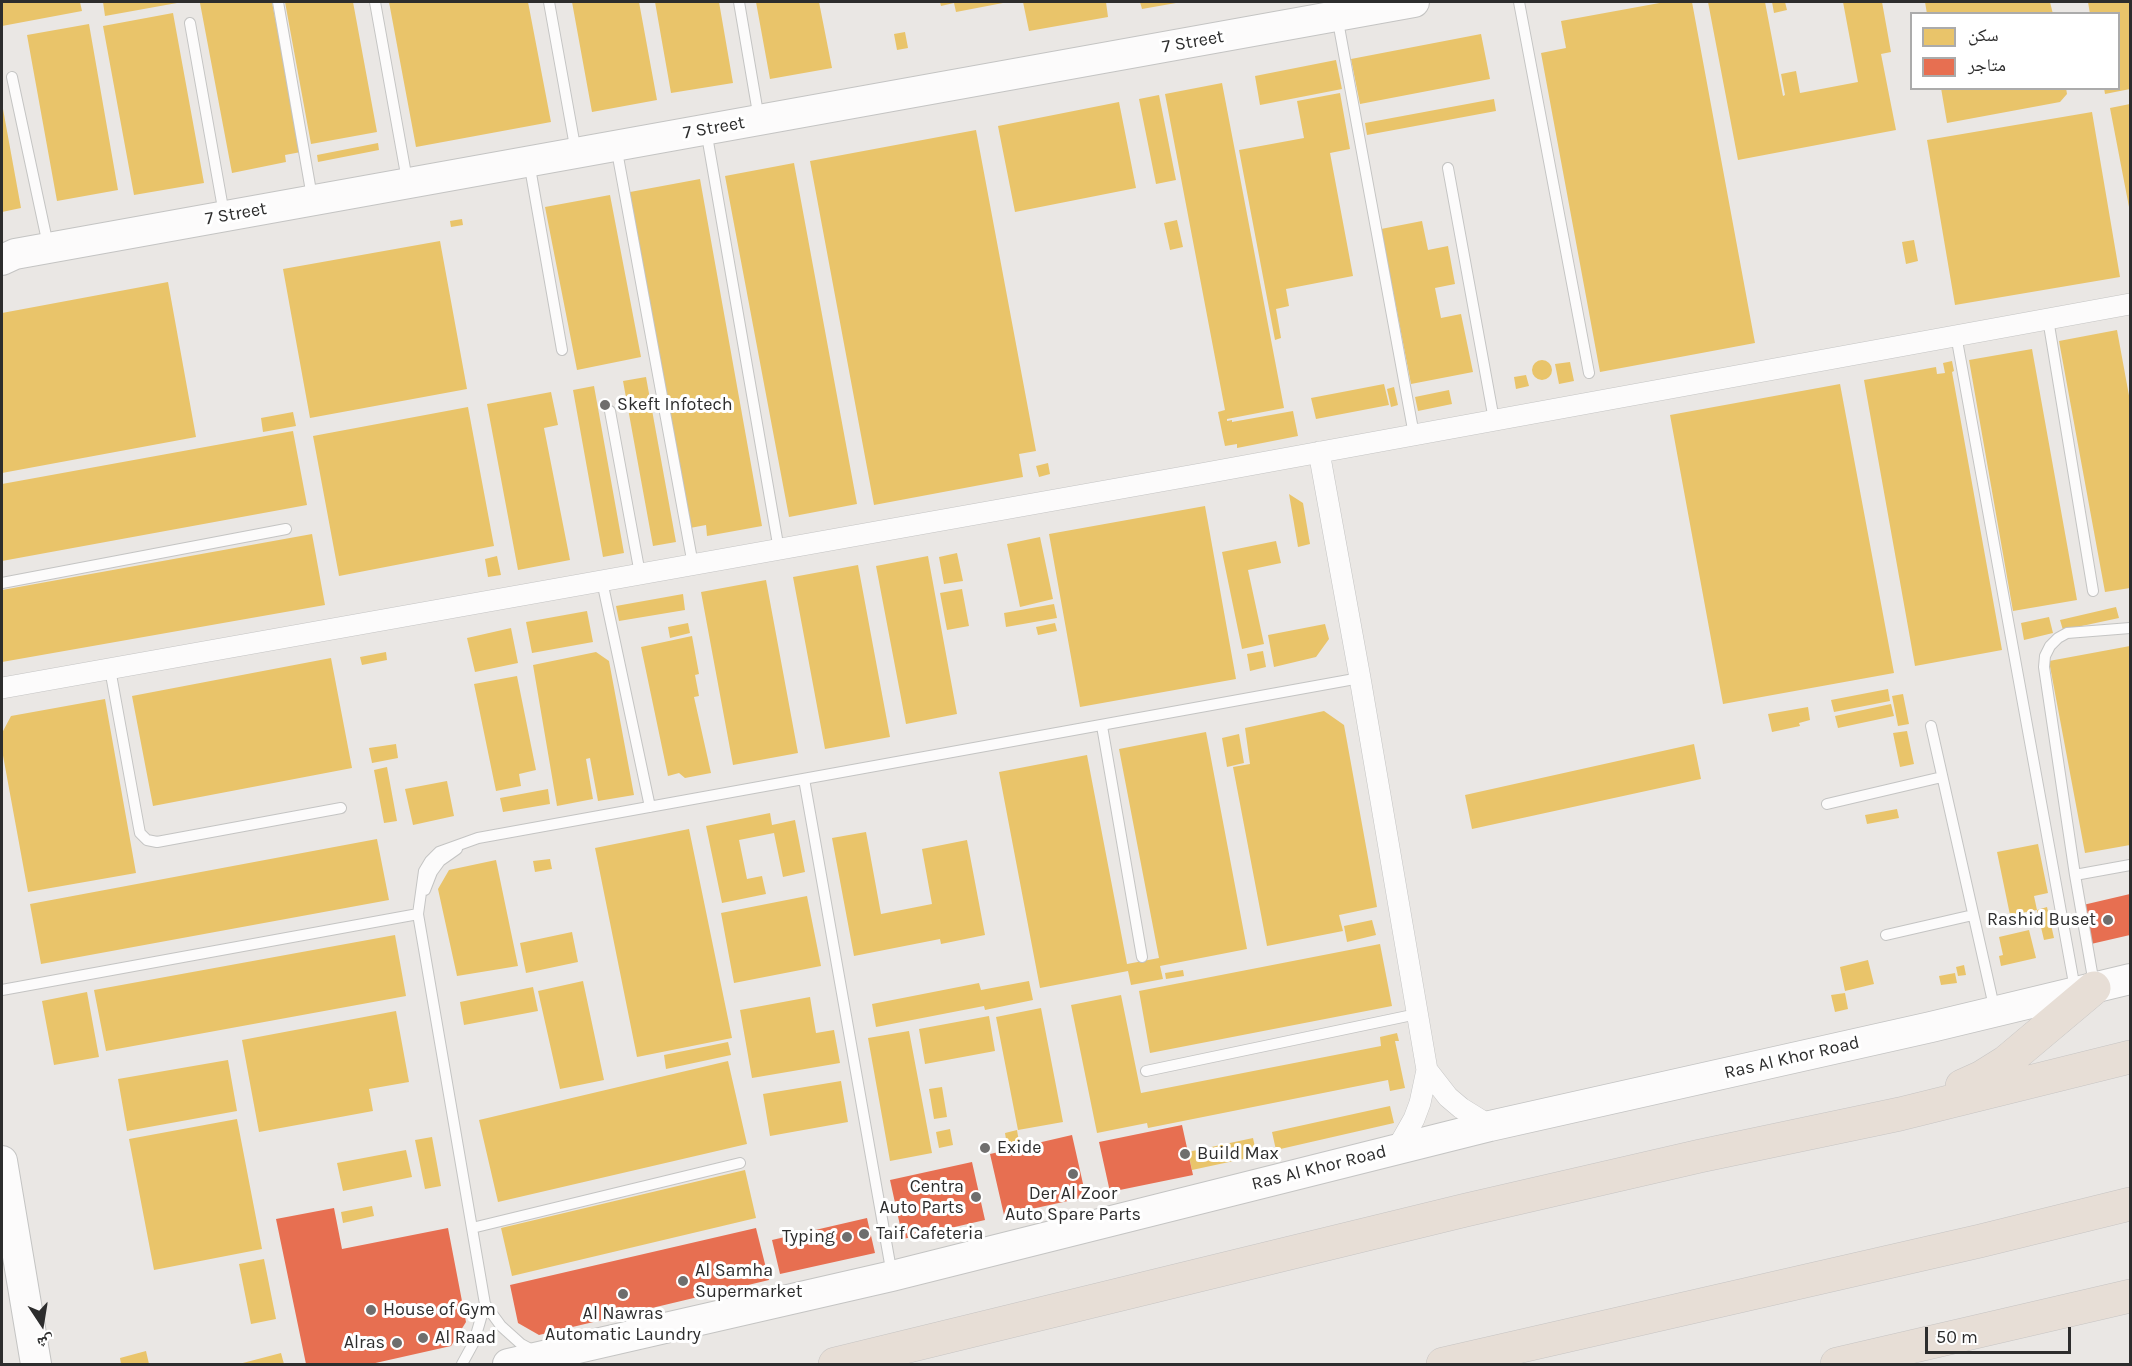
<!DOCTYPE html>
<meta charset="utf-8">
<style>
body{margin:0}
#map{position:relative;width:2132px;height:1366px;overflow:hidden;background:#eae7e4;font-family:Karla,"Noto Naskh Arabic",sans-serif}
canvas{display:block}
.frame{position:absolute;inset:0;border:3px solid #2d2d2d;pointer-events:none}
.legend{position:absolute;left:1910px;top:12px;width:210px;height:78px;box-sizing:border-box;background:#fff;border:2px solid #ababab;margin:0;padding:8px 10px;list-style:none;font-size:18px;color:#2d2d2d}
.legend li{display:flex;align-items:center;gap:12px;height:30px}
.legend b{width:30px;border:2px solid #ababab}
.north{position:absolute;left:12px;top:1294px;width:60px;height:60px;-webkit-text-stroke:4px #fff;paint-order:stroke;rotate:168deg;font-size:16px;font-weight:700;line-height:24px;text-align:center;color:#2d2d2d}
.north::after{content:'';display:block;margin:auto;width:21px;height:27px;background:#2d2d2d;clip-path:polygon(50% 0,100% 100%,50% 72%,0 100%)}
.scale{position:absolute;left:1925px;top:1327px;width:146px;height:27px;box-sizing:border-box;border:3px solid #2d2d2d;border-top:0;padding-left:8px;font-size:18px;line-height:21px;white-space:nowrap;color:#2d2d2d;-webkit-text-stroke:4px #fff;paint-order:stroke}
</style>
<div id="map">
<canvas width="2132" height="1366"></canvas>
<div class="frame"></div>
<ul class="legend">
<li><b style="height:16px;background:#e9c46a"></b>سكن</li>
<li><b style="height:16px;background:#e76f51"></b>متاجر</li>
</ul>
<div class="north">ش</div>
<div class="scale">50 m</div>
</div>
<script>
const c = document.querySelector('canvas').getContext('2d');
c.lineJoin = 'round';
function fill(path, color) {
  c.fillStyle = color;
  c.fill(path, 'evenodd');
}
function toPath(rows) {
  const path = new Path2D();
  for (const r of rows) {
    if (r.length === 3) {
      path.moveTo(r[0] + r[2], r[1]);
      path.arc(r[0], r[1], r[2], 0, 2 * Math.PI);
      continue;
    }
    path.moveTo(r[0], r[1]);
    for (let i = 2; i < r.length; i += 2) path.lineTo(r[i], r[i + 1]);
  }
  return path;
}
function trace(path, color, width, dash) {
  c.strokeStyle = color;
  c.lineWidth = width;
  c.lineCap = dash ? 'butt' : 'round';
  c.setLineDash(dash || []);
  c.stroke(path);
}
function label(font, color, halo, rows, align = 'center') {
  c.font = font + ' Karla,sans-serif';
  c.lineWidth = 6;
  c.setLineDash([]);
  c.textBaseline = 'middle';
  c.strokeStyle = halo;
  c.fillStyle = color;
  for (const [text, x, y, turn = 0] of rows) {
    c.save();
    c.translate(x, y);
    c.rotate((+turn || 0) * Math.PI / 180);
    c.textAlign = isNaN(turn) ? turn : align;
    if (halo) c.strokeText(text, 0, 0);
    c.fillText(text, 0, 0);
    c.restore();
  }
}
fill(toPath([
 [2,2,80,2,82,11,2,26],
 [103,2,177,2,177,3,105,16],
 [206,2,272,2,301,152,285,155,286,162,232,173,200,3],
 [285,2,353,2,377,132,311,144],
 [389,2,528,2,551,122,416,147],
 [572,2,639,2,657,100,592,112],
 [655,2,719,2,733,83,671,93],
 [756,2,819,2,832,68,770,79],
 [940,2,1003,2,1003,3,956,12,954,3,941,6],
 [1023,2,1106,2,1108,17,1029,31],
 [1140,2,1176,2,1176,3,1142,9],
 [1665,2,1692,2,1755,343,1600,372,1541,53,1566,48,1561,21],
 [1708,2,1765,2,1783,96,1785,95,1781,74,1796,71,1800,93,1858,82,1843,2,1882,2,1891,52,1881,54,1896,130,1738,160],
 [1772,2,1785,2,1787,10,1774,13],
 [1925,2,2050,2,2053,14,1927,14],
 [2088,2,2130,2,2130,89,2105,94,2104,88,2118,88,2118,14,2090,14],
 [173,13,204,183,134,195,103,26],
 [89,24,118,190,57,201,27,35],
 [905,32,908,48,897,50,894,34],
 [1481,34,1490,79,1360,104,1351,59],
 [1336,60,1342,89,1260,105,1255,76],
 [1222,83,1284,408,1227,419,1227,421,1232,420,1232,422,1293,411,1298,436,1237,448,1237,444,1225,446,1223,437,1218,412,1225,410,1165,94],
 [1941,88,2066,88,2067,94,2060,102,1947,123],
 [1340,93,1350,149,1330,153,1353,276,1286,289,1289,306,1276,309,1281,338,1275,340,1239,150,1304,138,1297,101],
 [1159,95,1176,180,1156,184,1139,99],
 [1494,99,1496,111,1367,135,1365,123],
 [1119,102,1136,188,1015,212,998,126],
 [2130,104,2130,206,2129,207,2110,108],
 [3,109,21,208,2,212,2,110],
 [2092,112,2120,277,1955,305,1927,140],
 [976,130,1036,451,1019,454,1023,477,874,505,810,161],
 [378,143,379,150,318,162,317,155],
 [794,163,857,504,789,517,725,176],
 [700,179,762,526,707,536,706,525,690,528,630,192],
 [610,195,641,357,577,370,545,207],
 [462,219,463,225,451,227,450,221],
 [1177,220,1183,247,1170,250,1164,223],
 [1422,221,1428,250,1448,246,1455,284,1435,288,1441,318,1461,314,1473,372,1411,384,1381,229],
 [1914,240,1918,261,1906,264,1902,242],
 [440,241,467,389,310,418,283,269],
 [168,282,196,437,2,473,2,313],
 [2117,330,2130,401,2130,588,2105,592,2059,341],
 [2032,349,2077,600,2013,611,1969,360],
 [1542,370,10],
 [1952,361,1954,371,1952,372,2002,650,1915,666,1864,380,1936,367,1937,374,1945,373,1943,363],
 [1570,362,1574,381,1559,384,1555,364],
 [1526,375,1529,386,1516,389,1514,377],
 [646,377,676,542,653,546,623,381],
 [1384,384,1389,405,1316,419,1311,398],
 [1840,384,1894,673,1723,704,1670,415],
 [594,386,624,553,603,557,573,390],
 [1394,387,1398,405,1391,407,1387,389],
 [1449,390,1452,404,1418,411,1415,397],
 [551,392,558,425,544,428,570,560,518,570,487,404],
 [468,407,494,546,339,576,313,436],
 [293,412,296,426,263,432,261,418],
 [293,431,307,505,2,561,2,484],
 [1048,463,1050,474,1039,477,1036,466],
 [1289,494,1303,503,1310,544,1298,547],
 [1205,506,1236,679,1080,707,1049,534],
 [312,534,325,605,2,662,2,590],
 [1040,537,1053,599,1020,607,1007,544],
 [1276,541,1281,563,1248,570,1264,644,1242,649,1222,552],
 [957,553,963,581,944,584,939,557],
 [497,556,501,575,488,577,485,559],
 [928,556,957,714,906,724,876,566],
 [858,565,890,737,825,749,793,577],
 [766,580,798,753,733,765,701,592],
 [962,589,969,626,947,630,940,593],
 [683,594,685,610,619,621,616,606],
 [1054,604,1057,618,1006,627,1004,613],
 [2116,607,2119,618,2063,630,2060,620],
 [587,611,593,642,532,653,526,622],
 [2049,617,2053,633,2024,640,2021,623],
 [688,623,690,633,670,638,668,627],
 [1055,623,1057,631,1038,635,1036,627],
 [1325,624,1329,639,1316,657,1274,667,1268,635],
 [511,628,518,663,475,672,467,638],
 [692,636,699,674,695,675,699,696,694,697,711,773,685,778,679,773,668,776,641,647],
 [2130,646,2130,845,2085,853,2049,661],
 [1263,651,1266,667,1250,671,1247,654],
 [386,652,387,660,362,665,360,657],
 [596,652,609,661,634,795,598,801,590,758,586,759,593,799,557,806,533,665],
 [331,658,352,768,153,806,132,696],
 [517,676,536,770,519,774,521,786,496,791,474,684],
 [1888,689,1890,701,1834,712,1831,700],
 [1903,694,1909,724,1898,726,1892,696],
 [105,699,136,873,28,892,2,750,2,733,11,716],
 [1891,704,1894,716,1838,728,1835,716],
 [1808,707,1810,720,1799,723,1800,726,1772,732,1768,714],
 [1324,711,1344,725,1377,907,1339,915,1343,931,1267,946,1233,767,1250,764,1245,728],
 [1907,731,1914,764,1900,767,1893,733],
 [1206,732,1247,949,1160,966,1163,979,1131,985,1128,971,1040,988,999,772,1087,755,1127,964,1159,958,1119,749],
 [1239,734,1244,763,1227,767,1222,738],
 [396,744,398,758,372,763,369,748],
 [1694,744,1701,779,1472,829,1465,795],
 [387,767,397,821,384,823,374,770],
 [447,781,454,816,413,825,405,789],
 [548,789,550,804,503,812,500,798],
 [1897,809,1899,818,1867,824,1865,815],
 [770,813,772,825,795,820,805,872,783,877,774,833,739,840,747,879,762,876,766,894,722,903,706,826],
 [689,829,732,1038,637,1057,595,848],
 [866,832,881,914,932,904,922,849,967,840,985,935,941,944,940,939,854,956,832,838],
 [377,839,389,900,41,964,30,904],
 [2038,844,2048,893,2034,896,2037,910,2010,915,1997,852],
 [550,859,552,869,535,872,533,861],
 [496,860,518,966,457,976,438,889,449,870],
 [807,896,821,966,734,983,721,913],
 [2047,907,2054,938,2044,940,2037,910],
 [1372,920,1376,935,1347,942,1344,926],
 [2029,930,2036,958,2001,966,1999,956,2003,955,1999,937],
 [572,932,578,962,526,973,520,943],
 [395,935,406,996,106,1051,94,990],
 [1380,944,1392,1006,1150,1053,1139,991],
 [1868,960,1874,984,1845,991,1840,967],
 [1964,965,1966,975,1958,976,1956,967],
 [1183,970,1184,976,1166,979,1165,973],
 [1955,973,1957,983,1941,985,1939,976],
 [583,981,604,1080,560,1089,538,991],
 [1029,981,1033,1000,985,1010,984,1006,876,1027,872,1004,979,983,981,990],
 [533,987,538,1011,464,1025,460,1002],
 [87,992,99,1057,54,1065,42,1001],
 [1845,993,1848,1009,1835,1012,1831,995],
 [1121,995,1141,1093,1381,1046,1380,1037,1397,1033,1399,1041,1395,1041,1405,1088,1390,1091,1388,1080,1148,1128,1147,1123,1097,1133,1071,1005],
 [810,997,816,1033,834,1030,840,1063,752,1078,740,1010],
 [1041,1008,1063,1122,1018,1130,996,1017],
 [396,1011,409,1082,369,1089,373,1111,259,1132,242,1040],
 [989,1016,995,1051,925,1064,919,1029],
 [909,1031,932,1153,890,1161,868,1038],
 [728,1042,731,1055,666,1069,664,1055],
 [228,1060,237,1111,127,1131,118,1079],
 [728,1061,747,1144,498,1202,479,1120],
 [841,1081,848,1122,770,1136,763,1094],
 [942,1087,947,1117,934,1119,929,1089],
 [1390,1106,1394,1123,1276,1150,1272,1132],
 [237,1119,262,1249,154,1270,129,1139],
 [950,1129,953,1145,939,1148,936,1132],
 [1017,1130,1019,1142,1007,1145,1005,1133],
 [432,1137,441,1186,425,1189,415,1140],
 [1253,1138,1257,1156,1192,1170,1188,1152],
 [406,1150,412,1177,343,1191,337,1163],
 [745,1170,756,1218,512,1276,501,1228],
 [372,1206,374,1216,343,1223,341,1212],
 [264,1259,276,1319,251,1324,239,1264],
 [146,1351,149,1364,121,1364,120,1358],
 [281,1353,284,1364,239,1364]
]), '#e9c46a');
fill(toPath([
 [2130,894,2130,935,2091,944,2083,905],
 [1182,1125,1193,1175,1110,1192,1099,1142],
 [1072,1135,1086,1197,1004,1215,990,1154],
 [972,1162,985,1220,903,1239,890,1180],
 [334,1208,342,1249,448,1228,466,1322,451,1346,371,1364,306,1364,276,1219],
 [867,1218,875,1253,780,1274,772,1240],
 [756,1228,769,1280,539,1335,518,1323,510,1285]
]), '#e76f51');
const lane = toPath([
 [278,2,312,197],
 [375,2,407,180],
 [549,2,576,152],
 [739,2,759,119],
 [1519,2,1589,373],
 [1337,16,1414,435],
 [190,23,224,214],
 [12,77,48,245],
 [706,130,779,550],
 [616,146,693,565],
 [529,162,562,350],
 [1448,168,1494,420],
 [2048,319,2093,591],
 [1956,335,2075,989],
 [610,411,640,574],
 [602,581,650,807],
 [2,583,286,529],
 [110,669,139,828,140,833,147,840,157,842,341,808],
 [1102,726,1142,957],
 [1931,726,1995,1011],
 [804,779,892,1275],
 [1827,804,1942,777],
 [2075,875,2130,865],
 [425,890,432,872,440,861,457,849],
 [1886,935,1973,915],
 [2094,984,2075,875,2044,667,2045,656,2050,646,2058,638,2067,633,2130,628],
 [2,990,418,914],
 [1146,1071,1417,1014],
 [472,1228,740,1163],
 [485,1304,501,1326,521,1344,534,1351],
 [462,1364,474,1342,485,1304,418,914,424,871,430,861,439,852,478,838,1360,678]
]);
const street = toPath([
 [1319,452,1360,678,1427,1070,1420,1103,1414,1119,1397,1149],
 [2,688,1206,473,2130,304],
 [1427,1070,1448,1097,1461,1108,1490,1126]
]);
const secondary = toPath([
 [2,260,15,254,1414,2],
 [2,1161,36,1364],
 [508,1364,892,1276,1490,1126,1931,1027,2130,979]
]);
const highway = toPath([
 [1962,1086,1982,1077,2006,1062,2094,988],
 [835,1364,1466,1210,1700,1156,1900,1114,2130,1057],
 [1443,1364,1980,1241,2130,1204],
 [1837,1364,2130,1296]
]);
trace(lane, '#c4c4c3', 12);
trace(street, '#c4c4c3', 22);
trace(secondary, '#c4c4c3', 32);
trace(highway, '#c6c4c3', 34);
trace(lane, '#fcfbfb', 10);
trace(street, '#fcfbfb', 21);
trace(secondary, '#fcfbfb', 30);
trace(highway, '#e7ded6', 33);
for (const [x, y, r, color] of [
 [605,405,6,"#6f6e6d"],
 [2108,920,6,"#6f6e6d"],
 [985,1148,6,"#6f6e6d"],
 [1185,1154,6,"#6f6e6d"],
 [1073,1174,6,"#6f6e6d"],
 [976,1197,6,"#6f6e6d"],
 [864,1234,6,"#6f6e6d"],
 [847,1237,6,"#6f6e6d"],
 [683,1281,6,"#6f6e6d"],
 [623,1294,6,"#6f6e6d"],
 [371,1310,6,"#6f6e6d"],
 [423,1338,6,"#6f6e6d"],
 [397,1343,6,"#6f6e6d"]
]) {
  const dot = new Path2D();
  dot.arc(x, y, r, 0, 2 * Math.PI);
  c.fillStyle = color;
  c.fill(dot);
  trace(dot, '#fff', 2);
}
label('18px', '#2d2d2d', '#fff', [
 ["7 Street",1193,42,-10],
 ["7 Street",714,128,-10],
 ["7 Street",236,214,-10],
 ["Ras Al Khor Road",1792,1058,-13],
 ["Ras Al Khor Road",1319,1168,-14]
]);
label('18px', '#2d2d2d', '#fff', [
 ["Skeft Infotech",617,405],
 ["Rashid Buset",2096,920,"right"],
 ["Exide",997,1148],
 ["Build Max",1197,1154],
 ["Centra",964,1187,"right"],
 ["Auto Parts",964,1208,"right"],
 ["Der Al Zoor",1073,1194,"center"],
 ["Auto Spare Parts",1073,1215,"center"],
 ["Taif Cafeteria",876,1234],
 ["Typing",835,1237,"right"],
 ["Al Samha",695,1271],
 ["Supermarket",695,1292],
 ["House of Gym",383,1310],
 ["Al Nawras",623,1314,"center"],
 ["Automatic Laundry",623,1335,"center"],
 ["Al Raad",435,1338],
 ["Alras",385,1343,"right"]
], 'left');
</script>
